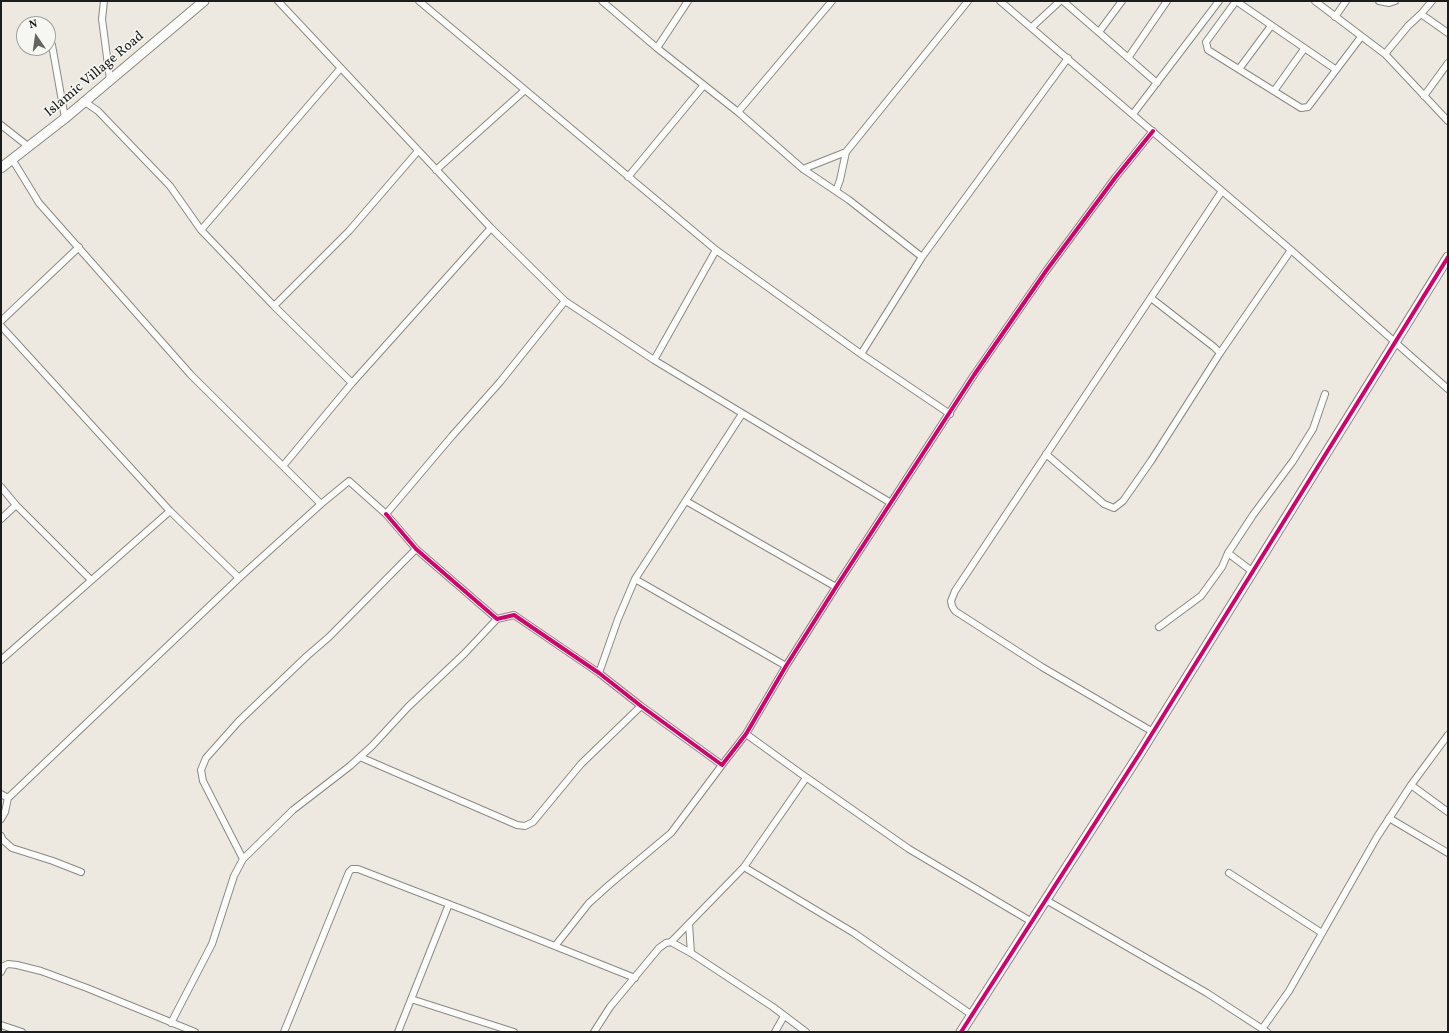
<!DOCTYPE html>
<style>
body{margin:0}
#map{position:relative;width:1449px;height:1033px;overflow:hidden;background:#ede9e0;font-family:Vollkorn,serif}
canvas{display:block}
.frame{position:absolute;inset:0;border:2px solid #1c1c1c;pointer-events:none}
.north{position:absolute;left:16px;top:16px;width:40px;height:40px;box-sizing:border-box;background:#f6f6f2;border:1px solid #9f9f9c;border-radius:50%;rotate:347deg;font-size:11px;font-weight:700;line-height:16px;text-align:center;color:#1c1c1c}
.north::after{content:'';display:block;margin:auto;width:14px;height:18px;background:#656461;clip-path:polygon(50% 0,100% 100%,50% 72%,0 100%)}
</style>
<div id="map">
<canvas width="1449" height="1033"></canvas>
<div class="frame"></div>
<div class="north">N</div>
</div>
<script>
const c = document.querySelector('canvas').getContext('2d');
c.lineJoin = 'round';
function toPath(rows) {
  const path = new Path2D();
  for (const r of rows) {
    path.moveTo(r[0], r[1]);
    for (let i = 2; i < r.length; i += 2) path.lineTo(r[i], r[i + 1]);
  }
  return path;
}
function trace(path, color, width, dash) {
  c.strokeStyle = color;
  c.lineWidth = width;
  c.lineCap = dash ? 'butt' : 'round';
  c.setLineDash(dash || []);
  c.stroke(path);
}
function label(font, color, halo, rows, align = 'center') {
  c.font = font + ' Vollkorn,serif';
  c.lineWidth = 3;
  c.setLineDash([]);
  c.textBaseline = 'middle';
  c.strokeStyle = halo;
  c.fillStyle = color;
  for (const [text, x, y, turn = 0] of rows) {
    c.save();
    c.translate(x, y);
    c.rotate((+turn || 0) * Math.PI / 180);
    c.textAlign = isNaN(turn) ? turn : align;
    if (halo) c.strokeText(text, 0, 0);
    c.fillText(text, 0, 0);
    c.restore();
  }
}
const street = toPath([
 [104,1,102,19,110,80],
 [278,1,491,228,565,301,654,360,891,503],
 [419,1,716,250,861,354,950,414],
 [602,1,657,48,738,112,803,169,849,200,922,257],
 [1000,1,1291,250,1448,389],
 [1063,1,1157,83],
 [1236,1,1206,42,1208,50,1301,108,1308,107,1361,37],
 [1236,1,1335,69],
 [1315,1,1385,54,1448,121],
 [1379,1,1389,3,1395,1],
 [1421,14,1448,33],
 [1335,17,1346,1],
 [1032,27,1060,1],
 [1099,32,1122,1],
 [52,45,65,118],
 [657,48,688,1],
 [1385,54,1408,26,1421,14,1432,1],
 [1128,58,1167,1],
 [1239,69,1271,26],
 [1274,91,1304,49],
 [1424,96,1448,63],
 [85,102,98,111,170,186,201,230,274,306,352,383],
 [738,112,832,1],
 [1133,114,1219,1],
 [1,125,29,147],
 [12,159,39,203,191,375,321,504],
 [803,169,846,152],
 [436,170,525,90],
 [628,177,704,85],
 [836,191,840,180,846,152,968,1],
 [201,230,340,69],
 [274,306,349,231,418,151],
 [1,321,79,247],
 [1,326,170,511,239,578],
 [1220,353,1291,250],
 [861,354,922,257,1068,58],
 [654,360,716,250],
 [1046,454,1104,504,1114,508,1123,501,1151,461,1220,353,1214,347,1151,298],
 [283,466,352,383,491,228],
 [1,487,16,505,1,519],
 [686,501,836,587],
 [16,505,91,580],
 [386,514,416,549,497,619,514,615,599,673,641,706,722,765,746,734,786,666,836,587,974,375,1046,271,1115,178,1153,131],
 [1228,553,1253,572],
 [635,579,786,666],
 [1159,627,1201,596,1222,567,1228,553,1253,515,1293,461,1313,429,1325,394],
 [1,660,170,511],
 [599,673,618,619,635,579,742,414],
 [1153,732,1042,667,955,611,952,606,951,601,955,591,981,552,1222,191],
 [746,734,800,773,909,849,1032,922],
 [360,757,517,825,525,826,533,822,581,764,641,706],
 [1411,785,1448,812],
 [1,794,8,798,239,578,321,504,349,481,386,514,452,436,500,382,565,301],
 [1389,818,1448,853],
 [1,819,5,812,8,798],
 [1,836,3,840,12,848,53,861,81,872],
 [243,859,293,810,350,766,372,746,408,707,464,654,497,619],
 [744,867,854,933,972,1015],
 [1229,873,1322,933],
 [1046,900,1207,993,1267,1032],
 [689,924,691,953],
 [671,942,744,867,806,778],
 [555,946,589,903,609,885,671,833,722,765],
 [1,972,4,966,8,964,17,965,41,971,87,988,195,1032],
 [411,999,514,1032],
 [171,1023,212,944,234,876,243,859,203,781,201,770,206,758,239,721,307,656,329,637,416,549],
 [1,1025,22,1032],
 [1262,1029,1289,991,1377,837,1411,785,1448,735],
 [284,1032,349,872,352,869,358,869,472,913,635,978],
 [398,1032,449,904],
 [594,1032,610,1007,659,948,666,943,671,942,691,953,773,1007,806,1032],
 [775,1032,784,1016]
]);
const secondary = toPath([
 [1,168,64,119,204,1],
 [961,1032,1140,753,1448,257]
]);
trace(street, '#8b8984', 8);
trace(secondary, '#8b8984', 11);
trace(street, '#fcfcfa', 6);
trace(secondary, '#fcfcfa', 9);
trace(toPath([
 [386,514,416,549,497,619,514,615,599,673,641,706,722,765,746,734,786,666,836,587,974,375,1046,271,1115,178,1153,131],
 [961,1032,1140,753,1448,257]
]), '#d6006c', 4);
label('14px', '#1c1c1c', '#f6f6f2', [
 ["Islamic Village Road",95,75,-40]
]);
</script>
